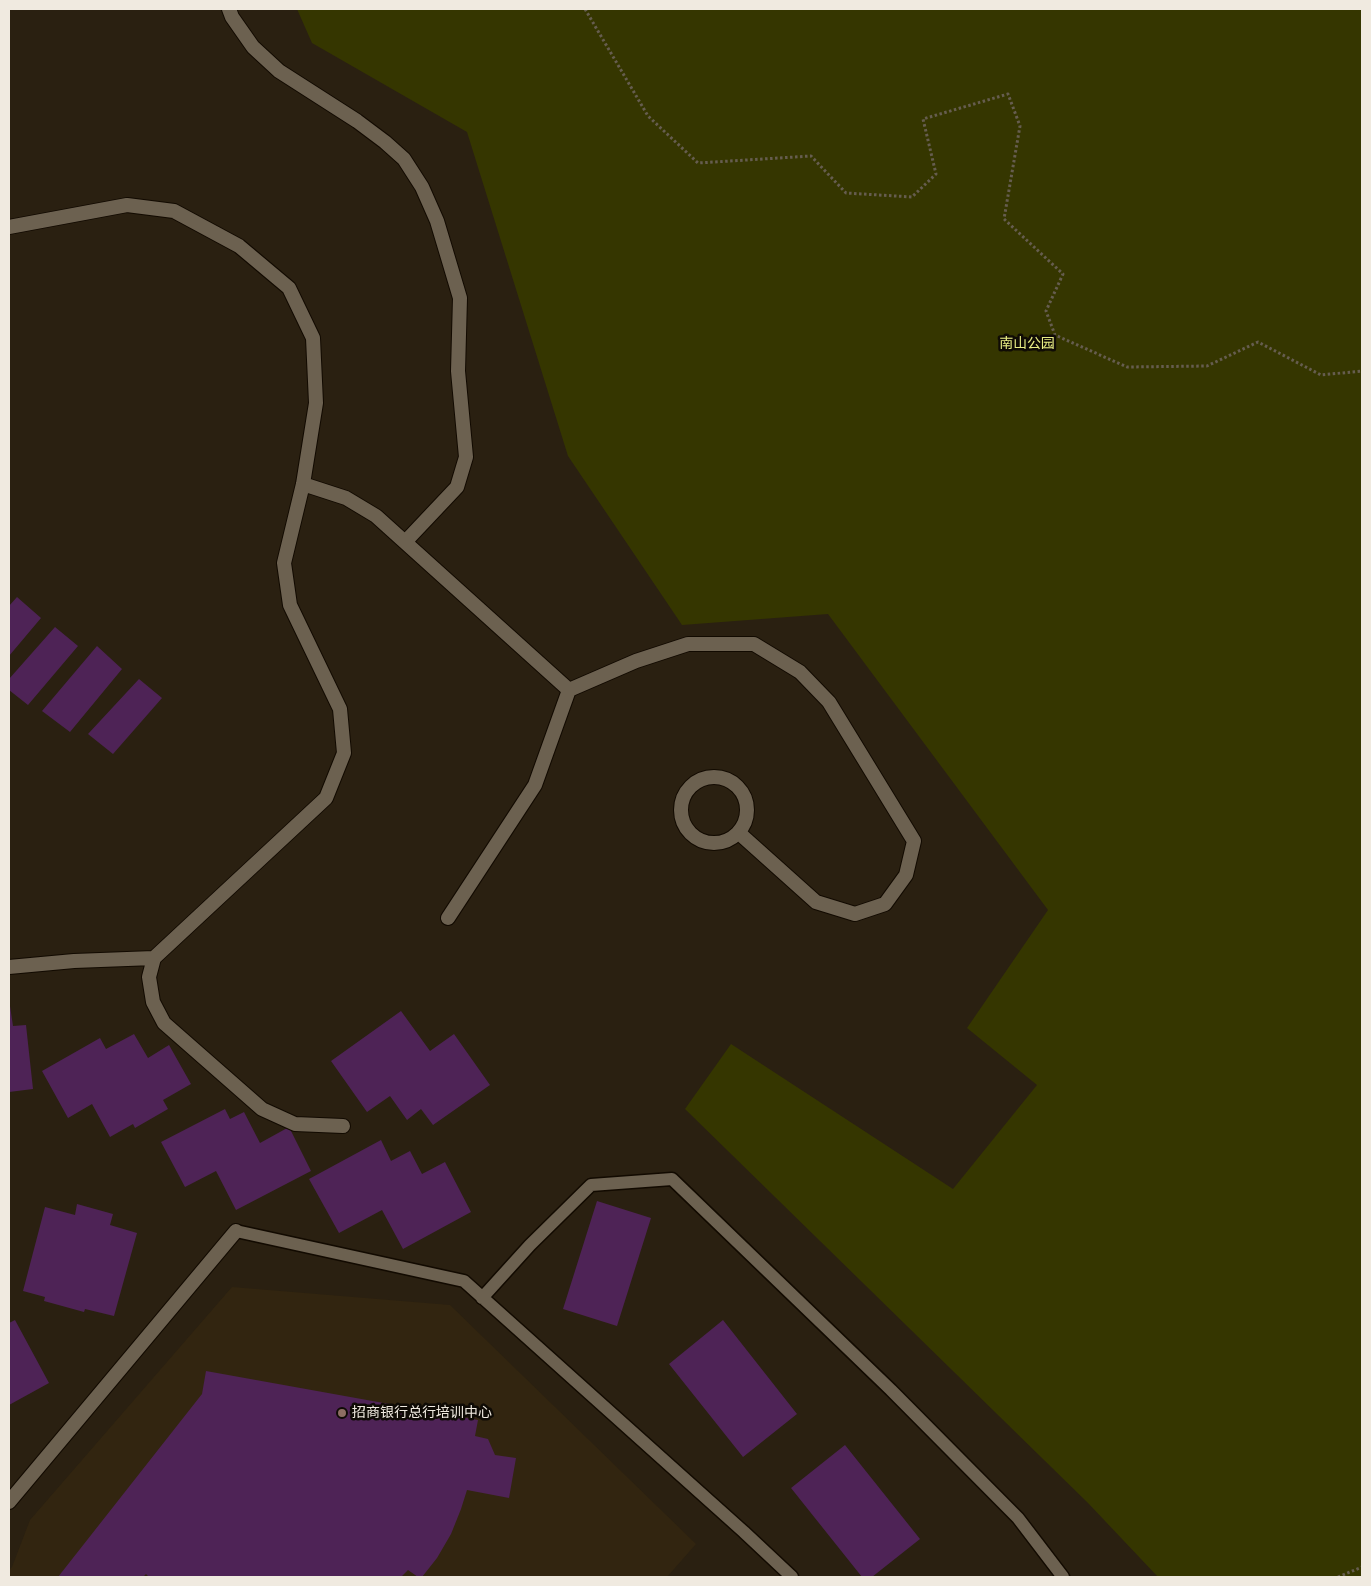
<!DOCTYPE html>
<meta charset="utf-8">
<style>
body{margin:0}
#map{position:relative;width:1371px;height:1586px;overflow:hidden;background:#2a2011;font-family:Figtree,sans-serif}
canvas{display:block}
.frame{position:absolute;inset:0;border:10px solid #f0eae0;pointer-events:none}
</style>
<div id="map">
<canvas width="1371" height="1586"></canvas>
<div class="frame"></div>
</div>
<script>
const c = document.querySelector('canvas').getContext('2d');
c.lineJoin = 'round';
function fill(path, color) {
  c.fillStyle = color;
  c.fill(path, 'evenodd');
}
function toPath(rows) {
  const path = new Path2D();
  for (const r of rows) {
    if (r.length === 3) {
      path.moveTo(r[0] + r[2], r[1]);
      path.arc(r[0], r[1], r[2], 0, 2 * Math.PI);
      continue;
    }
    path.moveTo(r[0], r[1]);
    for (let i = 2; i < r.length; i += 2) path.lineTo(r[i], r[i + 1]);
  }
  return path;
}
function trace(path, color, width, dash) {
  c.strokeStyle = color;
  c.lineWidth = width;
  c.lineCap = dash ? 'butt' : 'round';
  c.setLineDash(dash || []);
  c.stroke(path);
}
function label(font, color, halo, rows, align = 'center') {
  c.font = font + ' Figtree,"Noto Sans SC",sans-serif';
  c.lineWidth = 5;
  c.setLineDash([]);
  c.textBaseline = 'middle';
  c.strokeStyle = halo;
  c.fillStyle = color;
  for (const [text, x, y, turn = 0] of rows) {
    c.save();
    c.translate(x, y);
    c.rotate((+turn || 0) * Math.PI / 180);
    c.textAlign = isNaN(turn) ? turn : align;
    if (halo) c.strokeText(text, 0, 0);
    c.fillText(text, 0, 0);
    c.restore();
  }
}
fill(toPath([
 [232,1287,450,1305,696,1544,667,1577,9,1577,9,1570,12,1567,30,1520]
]), '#322510');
fill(toPath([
 [297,9,1362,9,1362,1577,1158,1577,1088,1503,685,1109,731,1044,953,1189,1037,1085,967,1028,1048,910,828,614,682,625,568,456,467,132,312,43]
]), '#353600');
fill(toPath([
 [17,597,41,618,9,656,9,606],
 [55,627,78,646,28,705,9,690,9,679],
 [97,646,122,669,70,732,42,711],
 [139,679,162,698,113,754,88,734],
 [9,1006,10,1006,13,1026,26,1025,33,1089,9,1092],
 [401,1011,430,1051,454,1034,490,1085,433,1125,421,1109,407,1120,390,1096,367,1112,331,1061],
 [134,1034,148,1058,169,1045,191,1084,163,1100,168,1109,135,1128,133,1124,110,1137,92,1104,68,1118,42,1071,100,1038,106,1049],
 [225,1109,230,1119,244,1112,260,1143,289,1127,311,1171,236,1210,216,1171,185,1187,161,1142],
 [381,1140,391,1161,410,1151,422,1174,445,1162,471,1212,403,1249,382,1210,339,1233,309,1179],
 [597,1201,651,1218,617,1326,563,1309],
 [77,1204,113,1214,110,1225,137,1233,114,1316,85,1309,84,1312,44,1301,45,1297,23,1291,45,1207,75,1215],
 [15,1320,49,1383,9,1405,9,1323],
 [723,1320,797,1414,743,1457,669,1364],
 [206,1371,478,1420,475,1436,488,1439,495,1455,516,1458,509,1498,467,1490,461,1509,451,1534,437,1558,422,1577,418,1577,408,1570,401,1577,149,1577,146,1574,143,1577,58,1577,202,1394],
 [845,1445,920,1539,872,1577,862,1577,791,1488]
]), '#4e2356');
const service = toPath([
 [236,1231,464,1281,744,1532,792,1577],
 [482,1298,530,1245,591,1185,672,1179,891,1390,1018,1518,1063,1577]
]);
const minor = toPath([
 [229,9,232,17,253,47,279,71,357,121,385,142,404,159,422,187,437,221,460,298,458,371,466,457,457,487,406,541],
 [9,227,127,205,174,211,239,246,289,288,313,338,316,403,303,484,284,563,290,605,340,709,344,753,326,798,154,958,149,977,153,1002,164,1023,262,1109,295,1124,343,1126],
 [303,484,346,498,376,516,569,690],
 [714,810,33],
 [448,918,535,785,569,690,636,661,688,644,754,644,800,672,829,702,914,841,906,875,885,904,855,914,816,902,739,833],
 [9,967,74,961,154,958],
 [9,1502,236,1231]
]);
trace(service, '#120a00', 15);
trace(minor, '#120a00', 16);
trace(toPath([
 [585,9,648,116,698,163,811,156,846,193,912,197,936,174,923,119,1008,94,1020,126,1004,219,1063,274,1046,311,1055,335,1127,367,1207,366,1258,342,1321,375,1362,371],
 [1338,1577,1362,1567]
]), '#665d4f', 3, [2.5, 2.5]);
trace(service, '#6c6150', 12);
trace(minor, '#6c6150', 14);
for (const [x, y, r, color] of [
 [342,1413,5,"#8d6e63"]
]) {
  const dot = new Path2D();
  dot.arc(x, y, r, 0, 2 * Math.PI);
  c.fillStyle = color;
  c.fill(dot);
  trace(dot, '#0f0b05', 2);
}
label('14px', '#e8ed84', '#0f0b05', [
 ["南山公园",1027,344]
]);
label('14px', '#f0eae0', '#0f0b05', [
 ["招商银行总行培训中心",352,1413]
], 'left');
</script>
